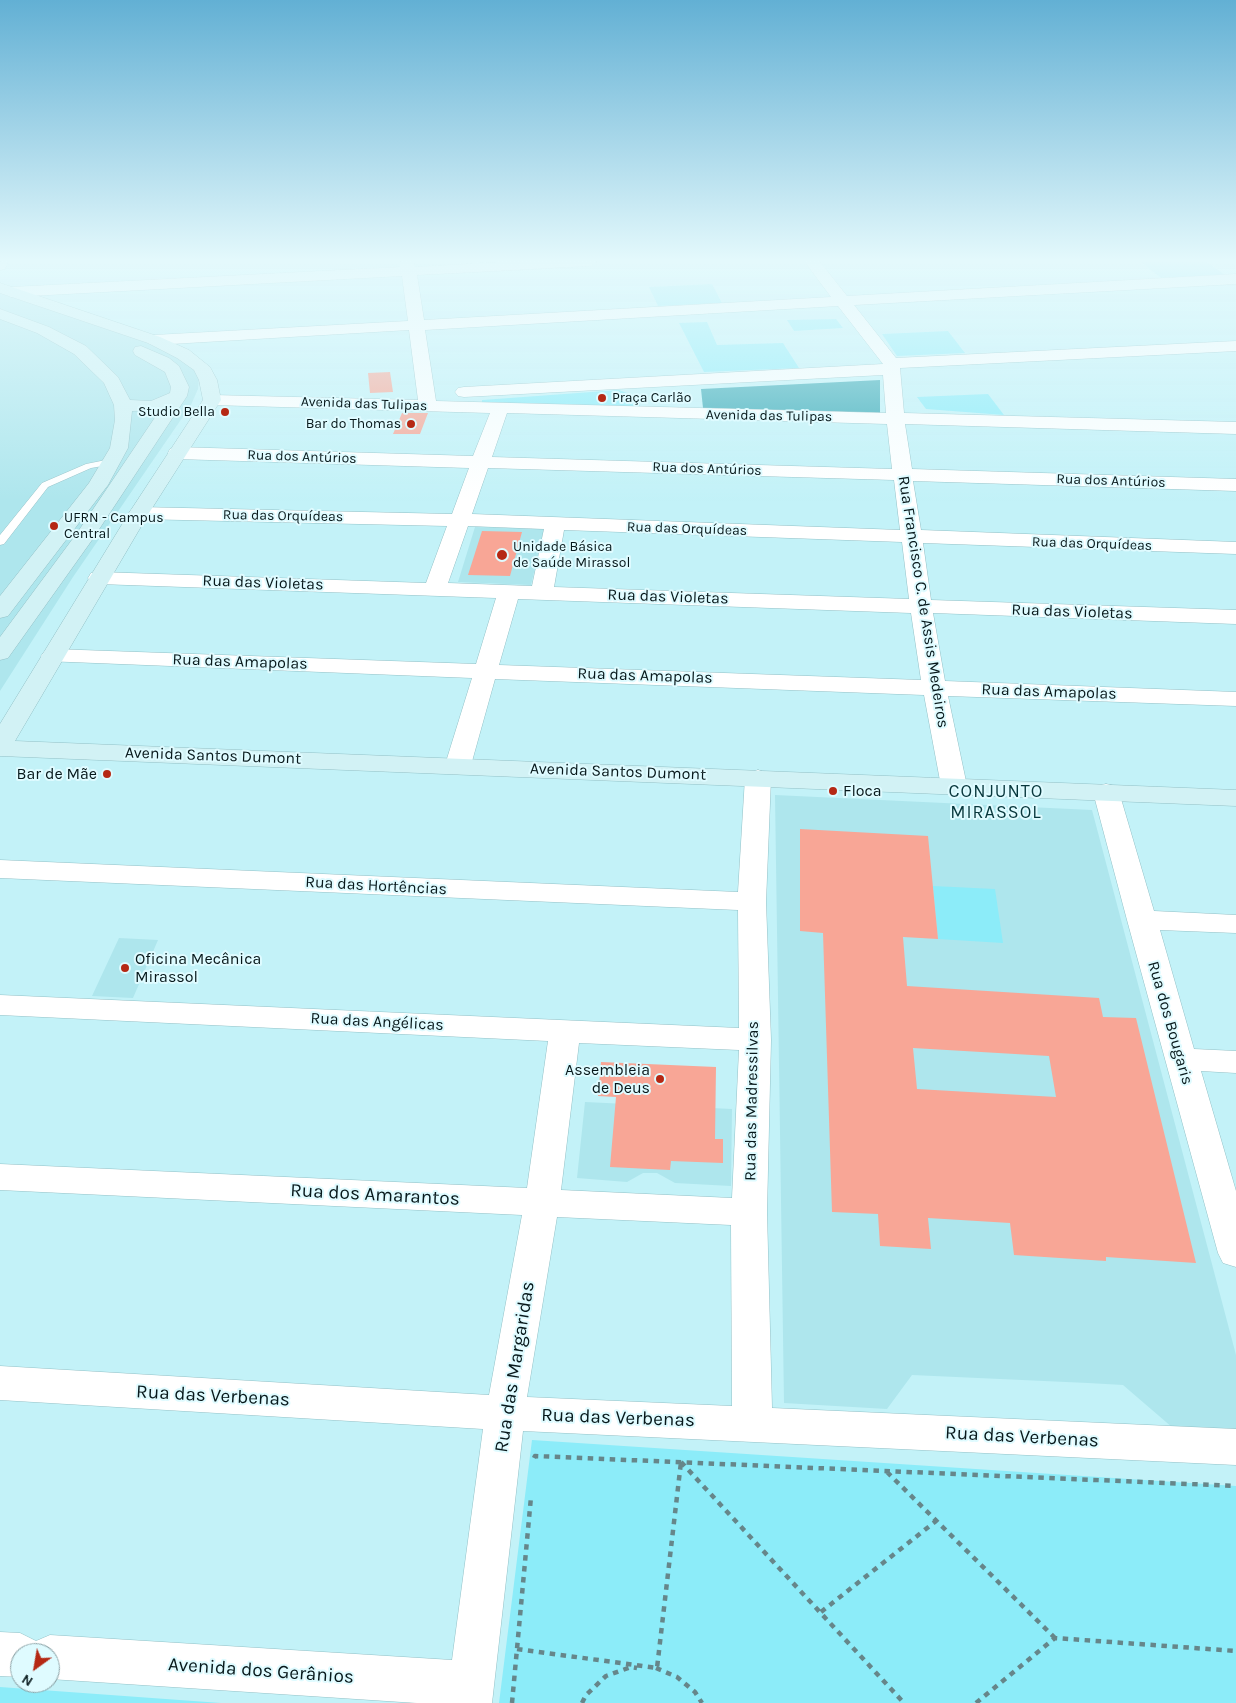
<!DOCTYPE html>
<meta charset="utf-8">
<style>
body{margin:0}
#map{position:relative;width:1236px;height:1703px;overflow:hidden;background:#c3f2f8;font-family:Karla,sans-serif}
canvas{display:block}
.north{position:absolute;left:10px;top:1643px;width:50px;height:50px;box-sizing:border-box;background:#dffbff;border:1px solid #89a0a4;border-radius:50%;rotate:212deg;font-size:14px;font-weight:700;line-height:20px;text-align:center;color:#07181b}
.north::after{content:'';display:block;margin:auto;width:18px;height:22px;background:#b52814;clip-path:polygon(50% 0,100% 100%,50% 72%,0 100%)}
</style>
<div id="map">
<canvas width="1236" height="1703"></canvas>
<div class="north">N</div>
</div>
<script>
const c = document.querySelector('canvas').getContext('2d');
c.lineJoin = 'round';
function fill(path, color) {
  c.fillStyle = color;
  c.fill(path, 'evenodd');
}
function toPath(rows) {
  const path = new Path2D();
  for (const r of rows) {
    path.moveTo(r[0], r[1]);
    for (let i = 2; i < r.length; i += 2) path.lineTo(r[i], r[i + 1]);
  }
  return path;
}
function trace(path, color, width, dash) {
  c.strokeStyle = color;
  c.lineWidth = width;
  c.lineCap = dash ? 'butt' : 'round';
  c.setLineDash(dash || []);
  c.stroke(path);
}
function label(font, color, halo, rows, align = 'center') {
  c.font = font + ' Karla,sans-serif';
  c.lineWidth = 4;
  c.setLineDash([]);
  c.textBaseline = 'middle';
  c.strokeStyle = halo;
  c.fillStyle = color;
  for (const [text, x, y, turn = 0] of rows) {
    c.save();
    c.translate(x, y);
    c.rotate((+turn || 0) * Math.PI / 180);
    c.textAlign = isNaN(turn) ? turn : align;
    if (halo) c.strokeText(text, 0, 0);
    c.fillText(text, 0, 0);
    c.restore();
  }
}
fill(toPath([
 [0,291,147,341,190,364,199,376,198,389,191,405,73,577,0,691],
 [475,527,544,529,531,585,458,582],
 [775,795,1092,810,1236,1355,1236,1431,1173,1428,1123,1385,1088,1383,912,1375,887,1409,784,1403],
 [119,938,158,940,133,998,92,996],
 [585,1102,732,1109,731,1186,675,1183,657,1173,643,1173,627,1182,577,1178]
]), '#aee6ed');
fill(toPath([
 [1141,262,1207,262,1225,275,1161,278],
 [712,284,722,303,658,306,649,287],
 [836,319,843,328,794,331,787,320],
 [707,322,717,345,783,343,799,368,704,372,679,323],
 [948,331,965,353,897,356,882,334],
 [619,390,640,398,640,408,482,404,482,400],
 [988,394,1004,415,926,409,917,397],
 [933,886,995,889,1003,943,938,939],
 [532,1440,1236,1486,1236,1703,499,1703],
 [0,1687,221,1703,0,1703]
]), '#8cecf9');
fill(toPath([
 [880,380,880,413,703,408,701,389]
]), '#39aab7');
fill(toPath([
 [390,372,393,392,370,393,368,373],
 [402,413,428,413,420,434,393,434],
 [482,531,522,532,510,576,468,575],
 [800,829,928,836,938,939,903,937,907,986,1099,998,1103,1017,1136,1018,1196,1263,1106,1257,1106,1261,1014,1255,1010,1223,928,1218,931,1249,880,1246,878,1214,832,1212,823,933,800,931],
 [913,1048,1049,1056,1056,1097,917,1089],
 [601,1062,716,1067,715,1139,723,1139,723,1163,671,1161,670,1170,610,1167,616,1097,598,1096]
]), '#f8a696');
const lane = toPath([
 [111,459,116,462,114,464,91,468,48,487,4,544,0,545,0,535,42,483,86,464,111,459]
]);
const street = toPath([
 [0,262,8,262,5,269,0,270,0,262],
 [400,262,414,262,415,267,499,262,597,262,590,266,417,275,424,320,831,297,805,262,820,262,847,296,1236,274,1236,284,854,305,896,358,1236,341,1236,351,900,368,904,413,1236,422,1236,434,905,424,912,469,1236,479,1236,491,913,481,921,530,1236,542,1236,554,923,543,931,600,1236,610,1236,624,933,613,945,681,1236,692,1236,706,948,696,967,786,963,792,954,794,945,792,941,786,924,695,495,679,471,765,467,770,458,773,449,770,445,765,472,678,45,661,41,656,45,651,53,649,476,664,496,598,99,584,91,583,88,578,91,573,99,572,426,583,447,526,139,519,132,517,129,513,132,509,139,507,452,514,469,468,177,459,170,457,168,453,170,449,177,447,473,456,490,413,212,405,206,404,203,400,206,396,212,395,418,400,409,330,154,345,148,343,146,340,148,337,154,335,408,321,402,276,11,297,3,292,11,287,400,267,400,262],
 [838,306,883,364,464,387,458,388,455,392,458,396,464,397,883,375,886,413,436,401,425,330,838,306],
 [507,413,887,424,892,469,492,457,507,413],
 [488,468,894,480,900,530,472,514,488,468],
 [468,526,544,529,532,586,448,583,468,526],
 [564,530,902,542,909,599,554,587,564,530],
 [518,599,911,613,921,680,499,665,518,599],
 [758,770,767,773,771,778,766,902,771,1040,767,1212,772,1408,1236,1429,1236,1465,523,1431,492,1703,417,1703,50,1679,50,1653,20,1653,20,1677,0,1676,0,1632,20,1633,36,1641,50,1635,452,1660,483,1429,0,1400,0,1366,489,1395,522,1215,0,1190,0,1164,527,1188,548,1041,0,1015,0,995,739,1028,738,910,0,878,0,860,738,892,745,778,749,773,758,770],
 [579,1043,739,1050,732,1198,561,1190,579,1043],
 [557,1217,731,1225,732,1406,527,1397,557,1217],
 [1106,784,1115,786,1119,792,1154,911,1236,915,1236,933,1160,930,1194,1049,1236,1051,1236,1073,1201,1071,1236,1191,1236,1267,1223,1263,1218,1253,1127,920,1093,792,1097,786,1106,784]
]);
const secondary = toPath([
 [0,283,160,337,189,350,210,367,217,380,221,400,149,513,15,741,1236,790,1236,806,0,756,0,724,129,513,203,400,199,380,194,370,177,358,148,343,0,293,0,283],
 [0,309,49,327,86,346,118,377,130,400,151,401,170,393,171,387,165,372,135,355,133,351,135,347,141,346,169,358,179,366,189,387,187,396,92,540,8,658,0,660,0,637,77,533,160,410,132,411,128,448,108,485,8,616,0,618,0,596,89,483,110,448,115,420,114,405,104,383,74,354,37,333,0,319,0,309]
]);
trace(lane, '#93c0c6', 1);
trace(street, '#93c0c6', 1);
trace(secondary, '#93c0c6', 1);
trace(toPath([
 [534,1458,535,1456,1236,1486],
 [681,1462,904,1703],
 [887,1472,1055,1638],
 [821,1612,936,1521],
 [517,1649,657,1668,681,1462],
 [656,1668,677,1677,695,1692,702,1703],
 [512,1703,531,1497],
 [582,1703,586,1695,606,1676,631,1667,637,1668],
 [976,1703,1055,1638,1236,1651]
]), '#66868a', 4.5, [5.5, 5.5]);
fill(lane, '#fff');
fill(street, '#fff');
fill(secondary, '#d2f2f5');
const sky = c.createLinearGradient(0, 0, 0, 501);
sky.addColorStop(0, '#62b0d4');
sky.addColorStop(0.52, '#e4f9fc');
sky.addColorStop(1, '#e4f9fc00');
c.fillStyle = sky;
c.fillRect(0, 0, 1236, 501);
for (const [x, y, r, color] of [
 [602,398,5,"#b52814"],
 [225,412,5,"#b52814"],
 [411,424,5,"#b52814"],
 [54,526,5,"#b52814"],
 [502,555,6,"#b52814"],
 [107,774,5,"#b52814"],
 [833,791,5,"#b52814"],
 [125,968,5,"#b52814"],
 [660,1079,5,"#b52814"]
]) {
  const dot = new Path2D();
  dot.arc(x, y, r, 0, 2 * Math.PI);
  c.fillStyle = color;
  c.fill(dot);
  trace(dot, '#dffbff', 2);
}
label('14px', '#07181b', '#dffbff', [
 ["Praça Carlão",612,398],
 ["Studio Bella",215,412,"right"],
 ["Bar do Thomas",401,424,"right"],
 ["UFRN - Campus",64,518],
 ["Central",64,534],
 ["Unidade Básica",513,547],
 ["de Saúde Mirassol",513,563]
], 'left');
label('14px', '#07181b', '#dffbff', [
 ["Avenida das Tulipas",364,404,2],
 ["Avenida das Tulipas",769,416,1],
 ["Rua dos Antúrios",302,457,2],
 ["Rua dos Antúrios",707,469,2],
 ["Rua dos Antúrios",1111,481,2],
 ["Rua das Orquídeas",283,516,1],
 ["Rua das Orquídeas",687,529,2],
 ["Rua das Orquídeas",1092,544,2]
]);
label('16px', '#07181b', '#dffbff', [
 ["Rua das Violetas",263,583,2],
 ["Rua das Violetas",668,597,2],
 ["Rua Francisco C. de Assis Medeiros",923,602,81],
 ["Rua das Violetas",1072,612,2],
 ["Rua das Amapolas",240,662,2],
 ["Rua das Amapolas",645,676,2],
 ["Rua das Amapolas",1049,692,2],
 ["Avenida Santos Dumont",213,756,2],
 ["Avenida Santos Dumont",618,772,2],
 ["Rua das Hortências",376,886,3],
 ["Rua das Angélicas",377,1022,3],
 ["Rua dos Bougaris",1170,1023,74],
 ["Rua das Madressilvas",752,1101,-89]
]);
label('16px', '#07181b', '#dffbff', [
 ["Bar de Mãe",97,774],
 ["Floca",843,791,"left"],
 ["Oficina Mecânica",135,959,"left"],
 ["Mirassol",135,977,"left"],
 ["Assembleia",650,1070],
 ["de Deus",650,1088]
], 'right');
c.letterSpacing = '1px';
label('18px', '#07373c', '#dffbff', [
 ["CONJUNTO",996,792],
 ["MIRASSOL",996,813]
]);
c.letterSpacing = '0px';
label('19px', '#07181b', '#dffbff', [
 ["Rua dos Amarantos",375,1195,3],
 ["Rua das Margaridas",515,1367,-81],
 ["Rua das Verbenas",213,1396,3],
 ["Rua das Verbenas",618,1418,2],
 ["Rua das Verbenas",1022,1437,3],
 ["Avenida dos Gerânios",261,1671,4]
]);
</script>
